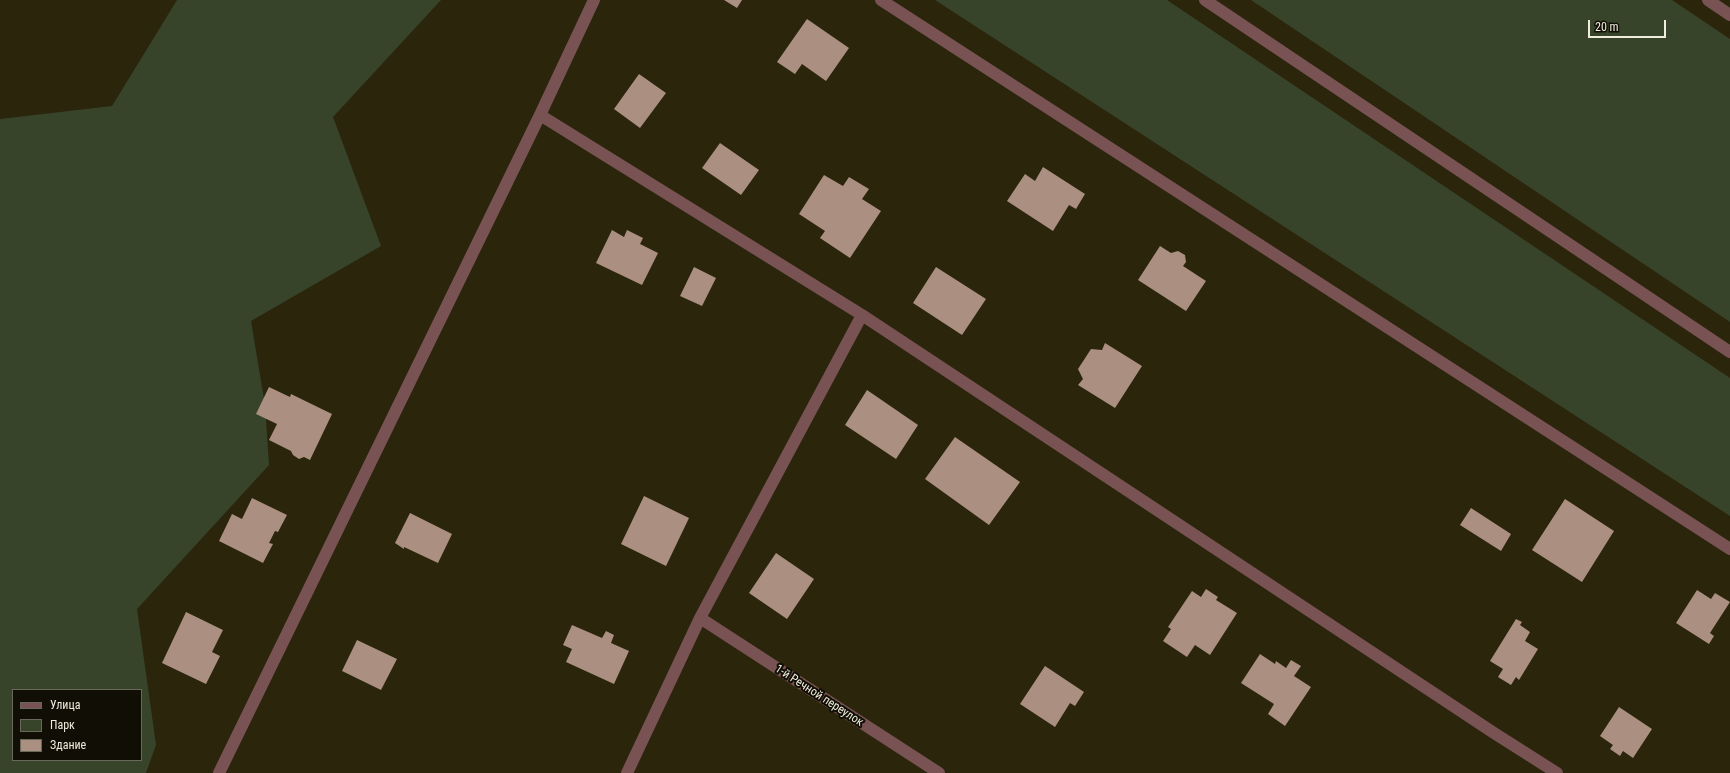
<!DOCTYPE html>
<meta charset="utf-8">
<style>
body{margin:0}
#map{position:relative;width:1730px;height:773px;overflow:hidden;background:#2b250c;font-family:"Roboto Condensed",sans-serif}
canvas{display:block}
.legend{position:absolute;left:12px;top:689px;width:130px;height:72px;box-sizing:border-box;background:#110e05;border:1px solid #6a675b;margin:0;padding:5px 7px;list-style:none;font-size:12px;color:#efecdd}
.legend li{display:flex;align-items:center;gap:8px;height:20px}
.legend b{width:20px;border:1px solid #6a675b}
.scale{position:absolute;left:1588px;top:20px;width:78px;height:18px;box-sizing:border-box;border:2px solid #efecdd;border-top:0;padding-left:5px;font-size:12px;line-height:14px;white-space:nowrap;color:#efecdd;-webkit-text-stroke:3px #110e05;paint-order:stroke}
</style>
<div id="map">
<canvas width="1730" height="773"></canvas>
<ul class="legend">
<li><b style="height:5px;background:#795353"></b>Улица</li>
<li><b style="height:11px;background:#37442a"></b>Парк</li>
<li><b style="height:11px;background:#ab8f81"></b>Здание</li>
</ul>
<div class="scale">20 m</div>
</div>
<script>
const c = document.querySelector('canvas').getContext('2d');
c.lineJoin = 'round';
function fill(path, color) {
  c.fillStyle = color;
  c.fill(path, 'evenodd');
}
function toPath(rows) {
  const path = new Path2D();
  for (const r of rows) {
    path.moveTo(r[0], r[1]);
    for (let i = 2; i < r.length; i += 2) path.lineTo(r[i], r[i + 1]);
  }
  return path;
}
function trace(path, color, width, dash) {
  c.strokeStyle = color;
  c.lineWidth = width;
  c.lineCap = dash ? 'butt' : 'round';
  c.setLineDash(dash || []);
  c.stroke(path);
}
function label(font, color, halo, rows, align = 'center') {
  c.font = font + ' "Roboto Condensed",sans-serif';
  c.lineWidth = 4;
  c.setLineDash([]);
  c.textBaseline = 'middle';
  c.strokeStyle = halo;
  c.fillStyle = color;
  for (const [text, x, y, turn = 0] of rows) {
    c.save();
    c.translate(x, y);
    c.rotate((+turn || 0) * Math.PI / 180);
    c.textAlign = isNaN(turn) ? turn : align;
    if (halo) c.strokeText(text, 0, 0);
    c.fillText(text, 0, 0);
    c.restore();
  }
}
fill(toPath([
 [177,0,441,0,333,117,381,246,251,321,265,405,269,465,137,609,156,745,146,773,0,773,0,119,112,106],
 [13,690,141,690,141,760,13,760],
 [935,0,1167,0,1730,378,1730,516],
 [1251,0,1672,0,1730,39,1730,322]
]), '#37442a');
fill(toPath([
 [724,0,742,0,737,8],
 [807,19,849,48,826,81,802,64,795,74,777,62],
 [639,74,666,93,640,128,614,109],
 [720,143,759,170,741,195,702,168],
 [1043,167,1085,194,1076,209,1069,205,1053,231,1007,201,1025,174,1035,181],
 [824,175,843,186,849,177,869,189,862,199,881,211,850,258,820,238,825,231,799,214],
 [612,230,624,237,627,230,643,238,640,244,658,253,642,285,596,263],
 [1160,246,1171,253,1178,251,1185,255,1186,262,1183,266,1206,281,1186,311,1138,280],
 [694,267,716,278,702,306,680,296],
 [936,267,986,299,962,335,913,303],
 [1105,343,1142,366,1115,408,1078,385,1083,379,1078,369,1091,349,1102,350],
 [269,387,290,397,291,394,332,414,310,460,304,457,299,459,293,455,291,451,269,440,277,424,256,414],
 [867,390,918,425,896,459,845,425],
 [955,437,1020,482,989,525,925,479],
 [644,496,689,518,666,566,621,544],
 [252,498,287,515,278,532,275,531,269,543,273,544,263,563,219,541,232,514,242,519],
 [1565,499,1614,531,1582,582,1532,550],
 [1471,508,1511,534,1501,551,1460,525],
 [410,513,452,534,438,563,404,547,404,549,395,543],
 [776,553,814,579,787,619,749,593],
 [1206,589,1218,597,1216,600,1237,613,1210,655,1195,645,1187,657,1163,641,1171,629,1168,627,1192,591,1201,597],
 [1697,590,1711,599,1715,593,1730,602,1710,633,1714,636,1709,644,1676,623],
 [186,612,223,630,212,652,220,656,206,684,162,663],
 [1516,619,1522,622,1520,625,1530,632,1525,641,1538,649,1519,680,1516,677,1511,685,1498,677,1503,669,1490,661],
 [572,625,602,638,606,631,614,635,611,643,629,651,614,684,566,662,572,649,563,645],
 [357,640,397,659,381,690,342,671],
 [1260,654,1275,664,1276,661,1286,668,1291,660,1301,666,1294,676,1311,687,1285,726,1268,714,1274,704,1241,683],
 [1045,666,1084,692,1075,706,1070,703,1055,727,1020,704],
 [1619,707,1652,729,1633,758,1623,751,1620,756,1610,749,1613,745,1600,736]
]), '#ab8f81');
trace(toPath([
 [881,0,1730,549],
 [1205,0,1730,352],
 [1708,0,1730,15],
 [540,115,862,315,1494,733,1557,773],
 [700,618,939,773],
 [219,773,540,115,594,0],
 [627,773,700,618,862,315]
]), '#795353', 12);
label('12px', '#efecdd', '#110e05', [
 ["1-й Речной переулок",819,696,33]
]);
</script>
